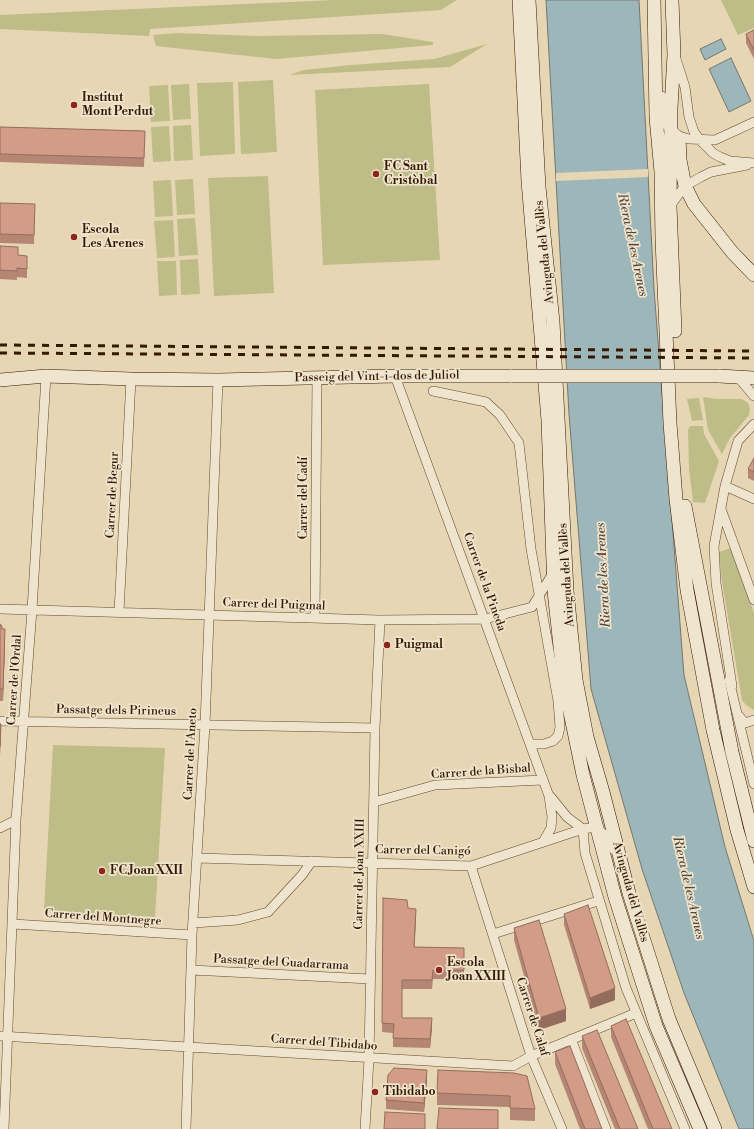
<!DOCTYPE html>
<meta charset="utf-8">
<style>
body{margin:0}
canvas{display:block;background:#e7d6b3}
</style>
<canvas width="754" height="1129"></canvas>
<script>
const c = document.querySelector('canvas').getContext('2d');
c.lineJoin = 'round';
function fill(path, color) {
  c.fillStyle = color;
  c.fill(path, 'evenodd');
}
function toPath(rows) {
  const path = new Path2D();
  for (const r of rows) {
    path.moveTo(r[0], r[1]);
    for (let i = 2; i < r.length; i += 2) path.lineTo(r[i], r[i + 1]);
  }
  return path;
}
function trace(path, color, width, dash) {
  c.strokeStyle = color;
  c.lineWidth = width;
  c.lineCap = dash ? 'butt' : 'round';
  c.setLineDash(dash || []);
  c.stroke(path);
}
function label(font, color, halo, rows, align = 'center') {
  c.font = font + ' "Libre Bodoni",serif';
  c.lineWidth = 3.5;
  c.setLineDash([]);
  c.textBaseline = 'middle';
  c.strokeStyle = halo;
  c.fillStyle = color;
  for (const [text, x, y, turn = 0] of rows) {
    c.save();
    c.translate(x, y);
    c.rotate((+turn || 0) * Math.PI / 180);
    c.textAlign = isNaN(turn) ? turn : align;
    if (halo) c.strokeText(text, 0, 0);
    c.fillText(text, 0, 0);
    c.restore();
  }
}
fill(toPath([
 [334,0,457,0,441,10,150,29,149,36,0,29,0,15],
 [721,0,754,0,754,28,738,35],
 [177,33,257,36,382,34,433,42,433,45,276,59,156,46,153,35],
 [487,44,450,67,289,75,304,70,351,65,434,59],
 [273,80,277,152,241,154,238,82],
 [233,82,235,154,200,156,197,83],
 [189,84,191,119,173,120,171,85],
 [429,84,440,260,323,265,315,90],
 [168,85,170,121,151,122,149,86],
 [191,125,193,160,174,161,173,126],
 [169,126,171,161,153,162,151,127],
 [268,176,274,293,214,296,208,178],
 [193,179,195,214,177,215,175,180],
 [171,180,173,216,155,217,153,181],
 [195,218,198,255,179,256,177,219],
 [173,220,175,257,157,258,154,221],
 [198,259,200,294,181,295,180,260],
 [157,261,176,261,177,295,159,296],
 [703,397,717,399,742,399,748,403,750,409,749,415,730,438,722,454,708,430],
 [699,398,703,420,692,421,687,399],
 [690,426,703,426,704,434,719,461,705,503,693,502,689,469,688,430],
 [731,548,754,613,754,710,746,705,742,700,722,582,719,552],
 [53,745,165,748,155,917,44,911]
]), '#bebc87');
const water = toPath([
 [546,0,639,0,654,289,684,675,725,847,754,941,754,1129,739,1129,684,993,642,869,591,689,569,414,546,0],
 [721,39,726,49,705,60,700,49,721,39],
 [731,58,751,101,729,112,709,69,731,58]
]);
fill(water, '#9db6b9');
trace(water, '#747770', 1);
fill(toPath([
 [648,169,648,177,556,181,556,173]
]), '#e7d6b3');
const street = toPath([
 [676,59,685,87,689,117,694,132,700,140,713,153,720,157,730,161,754,163],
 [662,96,663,116,665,124,679,136,689,139,715,140,754,122],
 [670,206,685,186,701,177,711,172,747,165],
 [395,376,549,796,552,817,551,828,543,842],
 [738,377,754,396],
 [433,391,486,402,500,415,519,443,531,549,558,701,560,727,558,736,553,741,544,744,530,744],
 [725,486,754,499],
 [721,509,754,600],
 [0,609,380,620,485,619,532,607,553,573],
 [119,612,131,379],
 [315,618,317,378],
 [729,680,754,784],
 [732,686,716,583,714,546,725,486,738,441,754,424],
 [739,716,745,723,754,720],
 [0,721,375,728],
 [550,796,567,817,583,829,585,853,626,988,685,1129],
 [374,802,435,785,543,780],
 [0,828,16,820],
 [197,858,471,866,583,829,596,827,606,836,614,850],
 [471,866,531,1056,562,1129],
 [193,923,238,920,268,912,302,875,312,861],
 [13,924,192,935],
 [493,934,598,901],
 [191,970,370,979],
 [0,1036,513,1066,531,1056,636,1013],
 [571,1039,606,1129],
 [4,1129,16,820,32,610,46,376],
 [186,1129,192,935,205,725,218,380],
 [365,1129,369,1059,375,728,380,620]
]);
const secondary = toPath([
 [519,0,528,181,548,420,554,591,564,683,583,775,615,897,656,1026,700,1129],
 [529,0,539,187,553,322,567,591,576,680,587,737,603,792,629,893,669,1019,715,1129],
 [654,0,656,117,661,172,662,240,670,423,676,499,687,590,713,730,737,830,754,887],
 [672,0,674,55,671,108,670,206,675,331],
 [679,138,680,160,685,186,694,204,732,252,754,275],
 [719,376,754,378],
 [0,380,46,376,131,379,218,380,395,376,512,376],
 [685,506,732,752,754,841]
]);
trace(street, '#62482f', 10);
trace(secondary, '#361903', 14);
trace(street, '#efe4ce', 9);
trace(secondary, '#efe4ce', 13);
trace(toPath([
 [0,345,754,351],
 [0,353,754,358]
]), '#361903', 3, [7, 7]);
const secondaryBridge = toPath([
 [512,376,719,376]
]);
trace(secondaryBridge, '#361903', 14, []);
trace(secondaryBridge, '#efe4ce', 13);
fill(toPath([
 [754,30,754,59,746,43,746,34],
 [0,127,145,131,144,167,0,162],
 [0,203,35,213,34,244,0,243],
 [0,246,18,255,27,265,27,278,17,277,17,280,0,279],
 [754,458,754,481,748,478,748,469],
 [0,624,5,641,3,701,0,701],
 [383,898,408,908,416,918,414,947,464,948,464,979,433,979,432,989,402,989,402,1018,432,1027,430,1048,393,1047,393,1033,382,1032],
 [564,914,615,1000,590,1009,564,925],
 [514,928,566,1021,539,1030,514,940],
 [611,1026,672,1129,648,1129,611,1037],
 [582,1036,638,1129,615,1129,582,1048],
 [555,1052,602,1129,580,1129,555,1064],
 [514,1073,535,1109,535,1121,510,1120,510,1107,437,1105,437,1093],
 [427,1079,424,1112,386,1109,386,1100]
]), '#b58673');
fill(toPath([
 [5,629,5,641,3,701,3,689],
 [1,724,1,733,0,756,0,747],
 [416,909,416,918,414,956,414,947],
 [615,988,615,1000,590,1009,590,998],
 [566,1009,566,1021,539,1030,539,1018],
 [432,1018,432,1027,430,1048,430,1039],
 [427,1070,427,1079,424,1112,424,1103]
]), '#946d5e');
const building = toPath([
 [754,30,754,50,746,34,754,30],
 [0,127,145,131,144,158,0,154,0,127],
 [0,203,35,204,34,235,0,234,0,203],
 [0,246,18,247,18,255,27,256,27,269,17,268,17,271,0,270,0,246],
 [754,458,754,472,748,469,754,458],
 [0,624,2,626,2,629,5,629,3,689,0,689,0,624],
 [0,724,1,724,0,747,0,724],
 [383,898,407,900,408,908,416,909,414,947,464,948,464,970,433,970,432,980,402,980,402,1018,432,1018,430,1039,393,1038,394,1024,382,1023,383,898],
 [588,905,615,988,590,998,564,914,588,905],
 [539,920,566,1009,539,1018,514,928,539,920],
 [626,1019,672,1129,653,1129,611,1026,626,1019],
 [597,1030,638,1129,620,1129,582,1036,597,1030],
 [570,1046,602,1129,585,1129,555,1052,570,1046],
 [394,1068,427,1070,424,1103,386,1100,388,1075,394,1068],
 [438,1070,514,1073,527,1076,535,1109,510,1108,510,1096,437,1093,438,1070],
 [439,1108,498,1110,498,1129,437,1129,439,1108],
 [385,1112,425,1114,425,1129,384,1129,385,1112]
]);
fill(building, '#d39c86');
trace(building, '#946d5e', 1);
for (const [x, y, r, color] of [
 [74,105,4,"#8f2418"],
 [376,174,4,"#8f2418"],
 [74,237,4,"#8f2418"],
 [387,645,4,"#8f2418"],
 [102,871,4,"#8f2418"],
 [439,970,4,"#8f2418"],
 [375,1092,4,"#8f2418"]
]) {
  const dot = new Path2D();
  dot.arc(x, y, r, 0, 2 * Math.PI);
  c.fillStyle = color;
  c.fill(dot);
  trace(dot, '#efe4ce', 1.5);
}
label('bold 12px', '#361903', '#efe4ce', [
 ["Institut",82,98],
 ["Mont Perdut",82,112],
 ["FC Sant",384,167],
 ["Cristòbal",384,181],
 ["Escola",82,230],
 ["Les Arenes",82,244],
 ["Puigmal",395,645],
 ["FC Joan XXII",110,871],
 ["Escola",447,963],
 ["Joan XXIII",447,977],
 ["Tibidabo",383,1092]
], 'left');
label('12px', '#361903', '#efe4ce', [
 ["Avinguda del Vallès",545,252,-96],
 ["Passeig del Vint-i-dos de Juliol",377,377,-1],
 ["Carrer de Begur",113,495,-87],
 ["Carrer del Cadí",304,498,-90],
 ["Avinguda del Vallès",567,575,-94],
 ["Carrer de la Pineda",484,582,70],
 ["Carrer del Puigmal",274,605,2],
 ["Carrer de l'Ordal",15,680,-86],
 ["Passatge dels Pirineus",116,711,1],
 ["Carrer de l'Aneto",191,754,-87],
 ["Carrer de la Bisbal",481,772,-4],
 ["Carrer del Canigó",423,851,1],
 ["Carrer de Joan XXIII",360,874,-89],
 ["Avinguda del Vallès",630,892,74],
 ["Carrer del Montnegre",103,918,4],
 ["Passatge del Guadarrama",281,963,3],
 ["Carrer de Calaf",532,1017,72],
 ["Carrer del Tibidabo",324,1043,4]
]);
label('italic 13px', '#55483a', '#efe4ce', [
 ["Riera de les Arenes",632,245,78],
 ["Riera de les Arenes",604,575,-93],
 ["Riera de les Arenes",688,888,77]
]);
</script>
